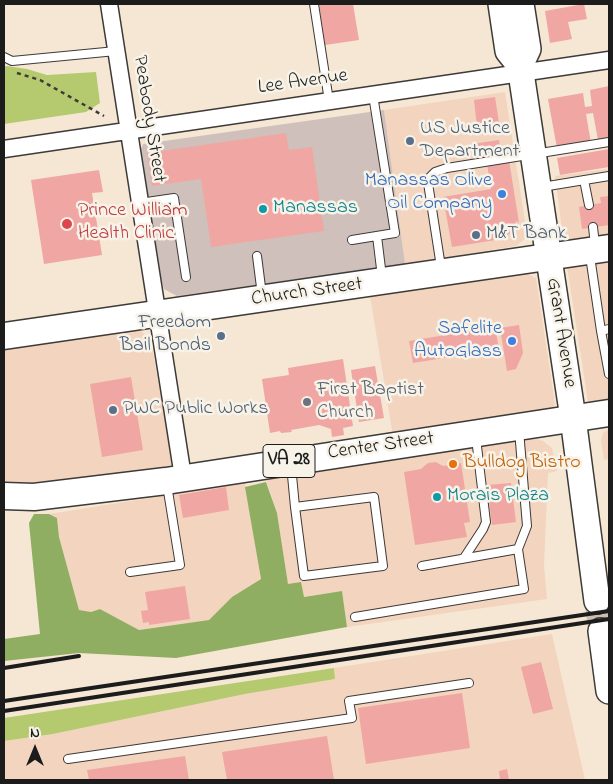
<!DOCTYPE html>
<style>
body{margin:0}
#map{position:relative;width:613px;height:784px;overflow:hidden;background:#f5e7d3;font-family:"Indie Flower",sans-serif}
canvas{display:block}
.frame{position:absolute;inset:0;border:5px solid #1c1c1c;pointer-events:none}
.north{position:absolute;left:10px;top:724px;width:50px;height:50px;-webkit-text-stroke:4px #f7f3e8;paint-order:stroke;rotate:0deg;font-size:14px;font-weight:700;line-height:20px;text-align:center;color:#1c1c1c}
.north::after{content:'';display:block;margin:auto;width:18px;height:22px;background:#1c1c1c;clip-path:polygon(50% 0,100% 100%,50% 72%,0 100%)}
</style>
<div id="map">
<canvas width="613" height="784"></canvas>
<div class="frame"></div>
<div class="north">N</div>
</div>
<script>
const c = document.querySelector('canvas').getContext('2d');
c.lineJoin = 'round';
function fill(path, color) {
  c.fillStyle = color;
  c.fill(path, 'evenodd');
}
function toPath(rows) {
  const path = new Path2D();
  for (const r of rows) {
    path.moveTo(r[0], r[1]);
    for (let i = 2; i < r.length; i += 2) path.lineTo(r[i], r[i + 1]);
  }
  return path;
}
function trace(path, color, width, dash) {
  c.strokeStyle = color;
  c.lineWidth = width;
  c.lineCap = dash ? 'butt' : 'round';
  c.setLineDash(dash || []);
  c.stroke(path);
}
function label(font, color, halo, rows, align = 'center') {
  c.font = font + ' "Indie Flower",sans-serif';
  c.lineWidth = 5;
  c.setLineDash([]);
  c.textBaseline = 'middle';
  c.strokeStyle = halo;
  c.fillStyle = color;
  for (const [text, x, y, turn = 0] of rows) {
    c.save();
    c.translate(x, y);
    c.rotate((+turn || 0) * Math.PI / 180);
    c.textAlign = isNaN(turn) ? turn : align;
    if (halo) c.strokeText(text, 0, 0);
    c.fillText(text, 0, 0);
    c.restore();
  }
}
fill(toPath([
 [505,92,526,228,526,238,516,246,405,264,384,110],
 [609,169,609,238,574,242,567,240,563,237,555,176],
 [609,255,609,405,594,407,588,402,567,266],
 [526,273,536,278,555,404,552,410,393,436,370,296],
 [136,328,149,337,152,347,173,464,163,471,53,486,4,485,4,347],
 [609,429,609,459,604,460,601,441,603,433],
 [536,439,543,441,552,448,557,471,548,473,544,566,547,599,347,627,342,591,303,597,288,584,277,513,266,479],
 [245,483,261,579,232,597,209,620,139,630,100,609,91,612,79,610,59,537,57,518,49,514],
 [552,634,585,780,4,780,4,741,53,734,245,694,335,679,334,668]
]), '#f3d4bf');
fill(toPath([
 [384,110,405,264,177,296,164,289,162,283,141,149,143,144]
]), '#cfc0bb');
fill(toPath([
 [7,66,27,69,47,75,96,72,100,103,86,112,4,124,4,67],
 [334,668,335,679,245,694,53,734,4,741,4,718]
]), '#b5ca6f');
fill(toPath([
 [266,482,277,513,288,584,301,582,304,597,342,591,347,627,176,658,79,653,4,661,4,639,40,634,29,523,34,514,49,514,57,518,59,537,79,610,91,612,100,609,139,630,209,620,232,597,261,579,245,487]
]), '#90ae62');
fill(toPath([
 [319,4,353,4,359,40,325,45],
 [584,4,587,19,568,22,572,39,550,43,545,11],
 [609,86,609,138,598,140,593,113,586,114,591,143,557,148,548,99,583,93,585,107,592,106,590,90],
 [495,97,499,123,477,127,474,100],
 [286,133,289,150,312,147,324,231,211,247,201,179,152,186,147,153],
 [499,140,501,155,475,159,472,144],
 [609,149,609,167,560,175,557,158],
 [509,160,519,223,516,221,513,231,506,236,508,238,452,247,443,197,491,189,487,164],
 [99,170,103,192,92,193,102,255,44,264,31,180],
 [609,196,609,225,582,229,579,207,601,203,600,197],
 [519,325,523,353,516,369,507,371,500,328],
 [495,327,499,349,413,363,409,341],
 [343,359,353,426,343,428,344,435,332,437,331,429,319,425,291,430,292,432,281,433,280,431,270,433,262,379,289,375,288,368],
 [375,366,384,418,359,422,351,370],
 [131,377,143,450,102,457,90,384],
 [436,462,443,466,461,463,470,522,464,523,467,537,415,545,404,472,421,469,428,463],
 [511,483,516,522,492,525,487,485],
 [226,487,229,510,183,518,179,495],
 [185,586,190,619,149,625,149,622,143,623,141,611,148,610,145,592],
 [541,662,553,709,533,714,521,667],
 [462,693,470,748,366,764,358,708],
 [327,736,334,780,227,780,222,752],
 [185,756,189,780,89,780,87,770],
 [507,769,509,780,500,780,499,771]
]), '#f0a6a3');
trace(toPath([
 [597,601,601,631]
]), '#cabeae', 25, [25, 12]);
const service = toPath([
 [314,4,329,101],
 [4,57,12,61,116,51],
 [584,180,589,205],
 [542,187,609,176],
 [140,203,174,198,186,277],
 [593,227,595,245],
 [377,236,382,277],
 [352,240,395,233,373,95],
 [257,256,262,295],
 [590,256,601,331,609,329],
 [441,267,428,183,430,177,435,172,447,168,609,142],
 [601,331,609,374],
 [291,465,295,507,374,497,383,566,304,576,295,507],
 [464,558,483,529,486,522,476,438],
 [422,566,518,549,527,526,519,430],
 [130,572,180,565,167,485],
 [355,617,524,589,518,549],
 [68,759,352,718,349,701,469,683]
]);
const minor = toPath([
 [109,4,183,477],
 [4,149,609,60]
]);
const primary = toPath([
 [501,4,508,51,520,66,573,418,597,601],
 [520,66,528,49,521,4],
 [601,631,609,691]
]);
const trunk = toPath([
 [4,336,609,248],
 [4,496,34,497,166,481,609,413]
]);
trace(service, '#3d3a37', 10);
trace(minor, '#3d3a37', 19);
trace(primary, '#3d3a37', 28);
trace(trunk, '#3d3a37', 29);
trace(toPath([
 [17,73,40,80,104,116]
]), '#3d3a37', 2.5, [4, 4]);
trace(service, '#fff', 8);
trace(minor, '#fff', 16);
trace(primary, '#fff', 25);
trace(trunk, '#fff', 26);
trace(toPath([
 [4,668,79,656],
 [4,701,609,611],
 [4,711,609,619]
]), '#1c1c1c', 4);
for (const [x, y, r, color] of [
 [410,141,5,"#5c6f8a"],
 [502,194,5,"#3f7fe0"],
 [263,209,5,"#0f9aa8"],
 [67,224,6,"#e0444e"],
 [476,235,5,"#5c6f8a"],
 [221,336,5,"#5c6f8a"],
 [512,341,5,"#3f7fe0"],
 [307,402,5,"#6b7280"],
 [113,410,5,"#5c6f8a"],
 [453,464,5,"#e8710a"],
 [437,497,5,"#0f9aa8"]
]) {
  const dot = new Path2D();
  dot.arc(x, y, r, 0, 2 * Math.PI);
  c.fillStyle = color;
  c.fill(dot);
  trace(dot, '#f7f3e8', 2);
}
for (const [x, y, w] of [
 [289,461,52]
]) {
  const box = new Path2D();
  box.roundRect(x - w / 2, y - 16.5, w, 33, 4);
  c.fillStyle = '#f7f3e8';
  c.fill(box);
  trace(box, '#1c1c1c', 1);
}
label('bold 19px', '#1c1c1c', null, [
 ["VA 28",289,461]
]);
label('20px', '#1c1c1c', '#f7f3e8', [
 ["Lee Avenue",303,83,-8],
 ["Peabody Street",148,119,81],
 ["Church Street",307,293,-8],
 ["Grant Avenue",560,333,81],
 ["Center Street",381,447,-8]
]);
label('20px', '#4e5e75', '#f7f3e8', [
 ["US Justice",420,130],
 ["Department",420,153],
 ["M&T Bank",486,235],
 ["Freedom",211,324,"right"],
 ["Bail Bonds",211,347,"right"],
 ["PWC Public Works",123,410]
], 'left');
label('20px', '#366cbe', '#f7f3e8', [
 ["Manassas Olive",492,182],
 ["Oil Company",492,205],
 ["Safelite",502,330],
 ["AutoGlass",502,353]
], 'right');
label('20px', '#0d838f', '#f7f3e8', [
 ["Manassas",273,209],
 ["Morais Plaza",447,497]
], 'left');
label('20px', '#be3a42', '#f7f3e8', [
 ["Prince William",78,212],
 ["Health Clinic",78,235]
], 'left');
label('20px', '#5b616d', '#f7f3e8', [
 ["First Baptist",317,391],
 ["Church",317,414]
], 'left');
label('20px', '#c56008', '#f7f3e8', [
 ["Bulldog Bistro",463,464]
], 'left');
</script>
